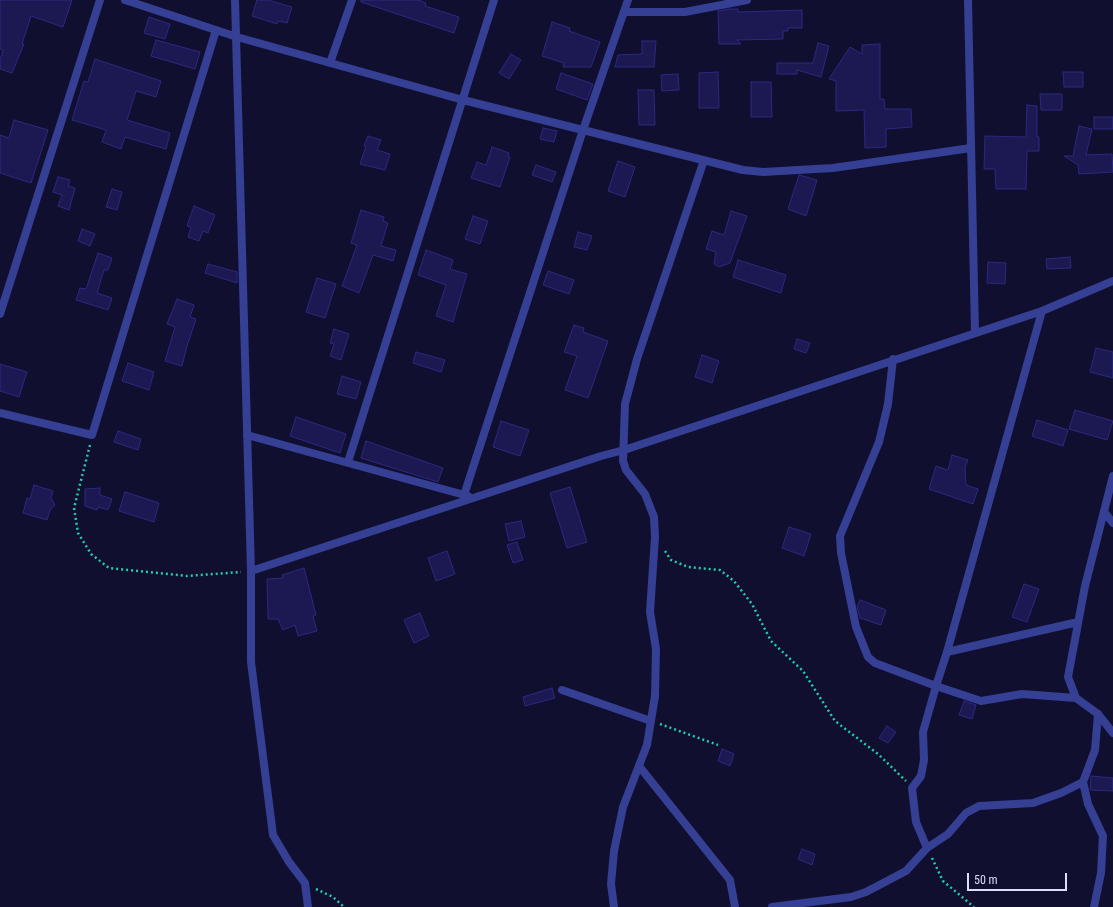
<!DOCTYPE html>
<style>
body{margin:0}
#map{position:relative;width:1113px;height:907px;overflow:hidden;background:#100f2f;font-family:"Roboto Condensed",sans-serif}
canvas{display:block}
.scale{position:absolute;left:967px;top:873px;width:100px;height:18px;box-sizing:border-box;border:2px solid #dddeff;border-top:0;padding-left:5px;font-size:12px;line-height:14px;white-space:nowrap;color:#dddeff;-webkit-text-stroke:3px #100f2f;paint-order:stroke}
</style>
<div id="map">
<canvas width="1113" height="907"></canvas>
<div class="scale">50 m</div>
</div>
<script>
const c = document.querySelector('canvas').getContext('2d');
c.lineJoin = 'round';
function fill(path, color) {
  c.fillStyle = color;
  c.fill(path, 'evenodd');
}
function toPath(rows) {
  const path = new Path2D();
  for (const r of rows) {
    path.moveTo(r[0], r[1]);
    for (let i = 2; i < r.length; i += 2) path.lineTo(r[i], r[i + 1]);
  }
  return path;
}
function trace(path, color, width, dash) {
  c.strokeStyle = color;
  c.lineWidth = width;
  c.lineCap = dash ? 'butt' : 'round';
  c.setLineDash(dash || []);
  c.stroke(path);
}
const building = toPath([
 [0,0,72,0,63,27,31,16,22,44,24,44,12,73,0,69,0,60,3,50,0,49,0,0],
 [257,0,268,0,292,7,287,23,278,21,277,24,252,16,257,0],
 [361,0,418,0,426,3,425,6,459,17,454,33,361,2,361,0],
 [730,9,738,9,738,12,802,10,802,28,788,28,788,31,783,31,783,39,737,40,741,44,719,44,718,11,730,9],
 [149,17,170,24,165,39,144,33,149,17],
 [552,22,570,28,569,31,600,42,591,67,563,67,564,63,542,56,552,22],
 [156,40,200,52,195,69,151,56,156,40],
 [642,41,656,41,654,67,615,67,618,55,642,54,642,41],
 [818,43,829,46,821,77,797,70,797,74,777,74,777,63,813,63,818,43],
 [880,44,880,99,884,99,885,109,911,109,912,127,886,129,886,147,865,148,864,110,836,111,836,81,829,79,850,47,862,54,862,45,880,44],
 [511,54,521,60,509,79,499,73,511,54],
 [95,59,161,81,156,97,136,91,127,120,170,133,166,149,125,137,121,149,102,142,106,130,72,120,84,81,88,82,95,59],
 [718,72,719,108,699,108,699,73,718,72],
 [1063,72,1083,72,1083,87,1064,87,1063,72],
 [561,73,593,84,587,100,556,89,561,73],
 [678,74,679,90,662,91,661,75,678,74],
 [751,82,771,82,772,117,751,117,751,82],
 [638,90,654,90,655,125,639,125,638,90],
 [1040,94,1062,94,1062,110,1041,110,1040,94],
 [1027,105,1037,106,1037,137,1039,137,1039,151,1027,151,1026,189,996,189,995,169,984,169,985,136,1026,137,1027,105],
 [1094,117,1113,117,1113,129,1094,129,1094,117],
 [14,120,48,130,31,183,0,173,0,135,9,138,14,120],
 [1079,126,1092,129,1086,155,1112,154,1113,172,1079,174,1078,165,1064,156,1073,156,1079,126],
 [543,128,557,131,554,142,540,139,543,128],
 [368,136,381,140,377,150,390,154,385,170,360,164,366,146,364,146,368,136],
 [492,147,509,153,508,157,510,157,500,187,471,178,477,162,486,165,492,147],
 [618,161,635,167,625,197,608,191,618,161],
 [536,165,556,172,552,182,532,175,536,165],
 [799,175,817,180,806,216,788,209,799,175],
 [58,177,70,180,68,186,75,188,69,210,58,206,62,195,53,192,58,177],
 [112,189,122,192,117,210,106,207,112,189],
 [194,206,215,215,208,233,203,231,199,241,188,237,191,227,187,226,194,206],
 [361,210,384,217,383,221,388,223,381,246,396,250,393,261,373,255,359,293,342,286,357,245,351,243,361,210],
 [731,211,747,216,730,263,719,267,714,264,716,252,706,249,712,231,724,235,731,211],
 [473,216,488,221,480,244,465,239,473,216],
 [82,229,95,234,90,246,78,241,82,229],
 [578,232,592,236,587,250,574,247,578,232],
 [426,250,453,260,450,269,467,274,453,322,436,316,446,285,418,275,426,250],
 [98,253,112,258,108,270,104,270,97,293,112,298,108,310,76,300,80,288,86,289,98,253],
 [1070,257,1071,268,1047,269,1046,259,1070,257],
 [738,260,786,275,781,293,733,277,738,260],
 [988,262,1006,263,1005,284,987,283,988,262],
 [208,264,237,272,237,283,205,273,208,264],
 [548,271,574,280,569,294,543,285,548,271],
 [317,278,336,284,325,318,306,312,317,278],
 [177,299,194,305,190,317,196,319,187,346,182,366,165,361,175,327,167,324,177,299],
 [574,325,584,328,583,332,608,341,588,398,565,390,577,356,564,352,574,325],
 [334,329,349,334,341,360,330,356,334,344,330,343,334,329],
 [797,339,810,343,806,353,794,349,797,339],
 [1096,348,1113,352,1113,378,1090,372,1096,348],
 [416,352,445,360,441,372,413,363,416,352],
 [702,355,719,361,712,383,695,377,702,355],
 [128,363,154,372,149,390,122,381,128,363],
 [0,364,27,372,19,397,0,391,0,364],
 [342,376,361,382,356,399,337,394,342,376],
 [1075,410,1113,421,1107,440,1069,429,1075,410],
 [296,417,346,434,340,453,290,436,296,417],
 [1037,420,1068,430,1063,446,1032,436,1037,420],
 [501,421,529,430,520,456,493,447,501,421],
 [118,431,141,439,138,450,114,442,118,431],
 [366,441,443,468,438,482,361,458,366,441],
 [952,455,968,460,965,467,966,485,978,489,973,504,929,489,936,466,948,470,952,455],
 [34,485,53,491,51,498,55,505,50,510,47,520,23,513,27,498,30,499,34,485],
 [570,487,587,542,567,548,550,493,570,487],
 [100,488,100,495,112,499,108,510,98,507,97,510,85,506,85,489,100,488],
 [125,492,159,503,154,522,119,511,125,492],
 [521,521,525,537,509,541,505,524,521,521],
 [789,527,811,534,804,556,782,548,789,527],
 [517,542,523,560,513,563,507,545,517,542],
 [447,551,455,574,436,581,428,558,447,551],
 [304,568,316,615,313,616,317,631,298,636,295,625,283,630,278,619,268,619,267,579,283,578,282,575,304,568],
 [1024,584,1039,589,1027,622,1012,617,1024,584],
 [860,600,886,610,881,625,860,618,857,607,860,600],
 [420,613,429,636,414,643,404,620,420,613],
 [552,688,555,698,525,706,523,697,552,688],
 [964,701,976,705,972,719,959,715,964,701],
 [887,726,896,732,888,743,879,738,887,726],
 [722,749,734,754,730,766,718,761,722,749],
 [1091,776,1113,778,1113,791,1090,790,1091,776],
 [802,849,815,854,812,865,798,859,802,849]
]);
fill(building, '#1c1952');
trace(building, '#2d2881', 1);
trace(toPath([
 [90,445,74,508,78,533,91,554,109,568,187,576,241,572],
 [665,551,671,560,688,567,720,570,734,581,752,604,771,641,803,671,835,721,878,754,906,781],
 [660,724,718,745],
 [932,858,943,881,974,907],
 [316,889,333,897,344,907]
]), '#23cda9', 2.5, [2, 3]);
trace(toPath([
 [125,0,237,37,463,100,743,170,763,172,833,168,971,148],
 [235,0,251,571,251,662,273,835,289,862,305,883,308,907],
 [968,0,975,333],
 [625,12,685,12,747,0],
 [330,63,352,0],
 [1042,311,947,652,936,686,981,701,1022,694,1076,698],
 [0,314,100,0],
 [893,359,888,404,879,442,840,536,841,553,856,627,868,657,875,663,936,686,923,732,924,760,921,776,912,788,916,822,927,848],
 [0,413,92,435,216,30],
 [247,435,468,496],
 [348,462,494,0],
 [1113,476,1085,586,1068,677,1076,698,1098,714,1113,733],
 [464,495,583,130,628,0],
 [1105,513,1113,523],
 [251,571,601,456,624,450,1042,311,1113,281],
 [947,652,1078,622],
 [562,690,651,721],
 [639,766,730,880,735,907],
 [614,907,611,884,614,851,623,807,647,745,655,696,656,649,650,612,655,537,654,517,645,494,626,470,623,461,625,404,637,359,704,160],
 [772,907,851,897,866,892,906,871,927,848,948,834,966,813,979,806,1033,803,1061,793,1083,782],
 [1094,907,1101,873,1103,836,1088,804,1083,782,1095,750,1098,714]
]), '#353f93', 8);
</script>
